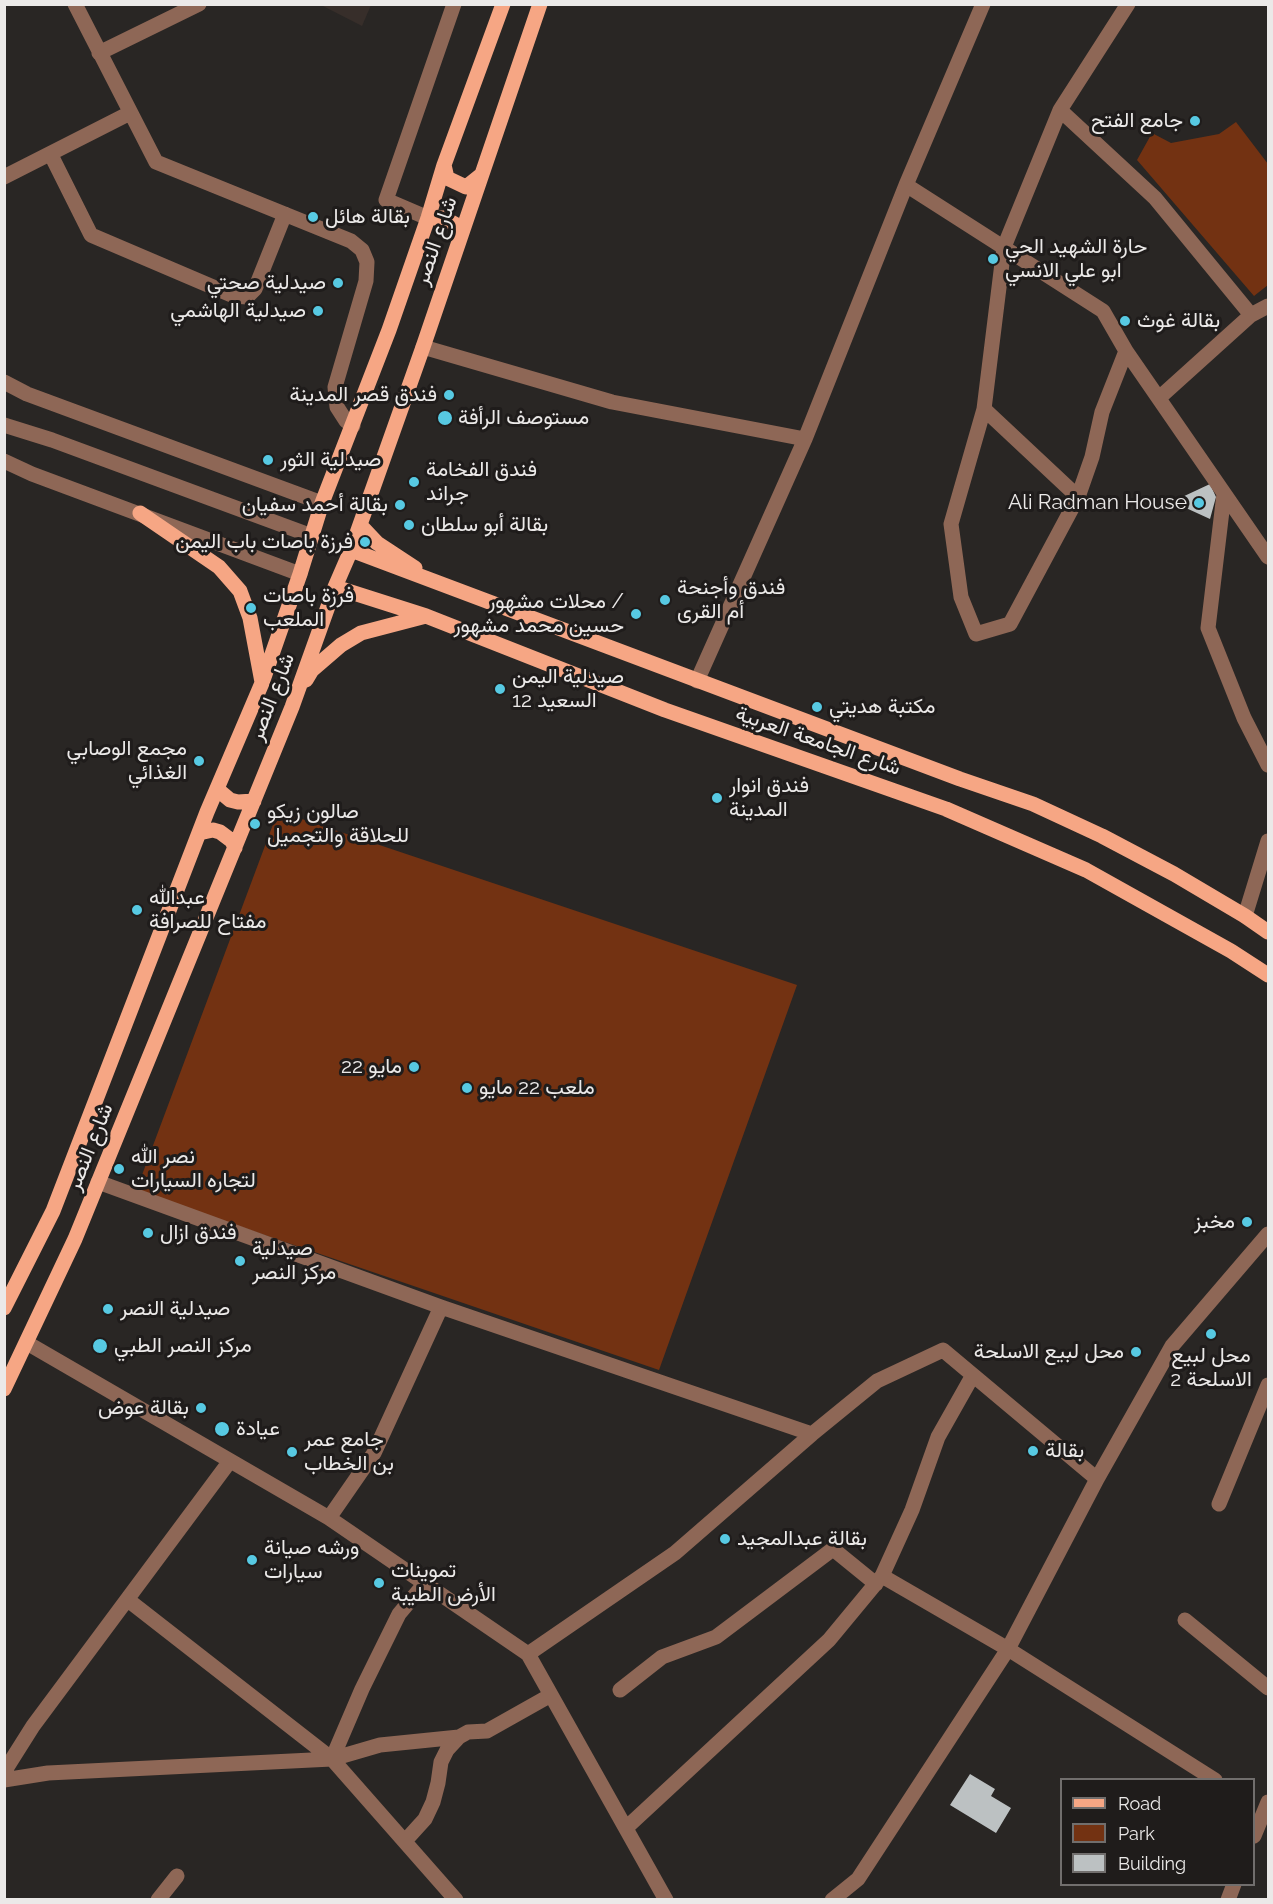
<!DOCTYPE html>
<meta charset="utf-8">
<style>
body{margin:0}
#map{position:relative;width:1273px;height:1904px;overflow:hidden;background:#292624;font-family:Raleway,sans-serif}
canvas{display:block}
.frame{position:absolute;inset:0;border:6px solid #ebe9e8;pointer-events:none}
.legend{position:absolute;left:1060px;top:1778px;width:195px;height:108px;box-sizing:border-box;background:#1f1c1b;border:2px solid #716e6d;margin:0;padding:8px 10px;list-style:none;font-size:18px;color:#ebe9e8}
.legend li{display:flex;align-items:center;gap:12px;height:30px}
.legend b{width:30px;border:2px solid #716e6d}
</style>
<div id="map">
<canvas width="1273" height="1904"></canvas>
<div class="frame"></div>
<ul class="legend">
<li><b style="height:8px;background:#f6a684"></b>Road</li>
<li><b style="height:16px;background:#733212"></b>Park</li>
<li><b style="height:16px;background:#bcc1c2"></b>Building</li>
</ul>
</div>
<script>
const c = document.querySelector('canvas').getContext('2d');
c.lineJoin = 'round';
function fill(path, color) {
  c.fillStyle = color;
  c.fill(path, 'evenodd');
}
function toPath(rows) {
  const path = new Path2D();
  for (const r of rows) {
    path.moveTo(r[0], r[1]);
    for (let i = 2; i < r.length; i += 2) path.lineTo(r[i], r[i + 1]);
  }
  return path;
}
function trace(path, color, width, dash) {
  c.strokeStyle = color;
  c.lineWidth = width;
  c.lineCap = dash ? 'butt' : 'round';
  c.setLineDash(dash || []);
  c.stroke(path);
}
function label(font, color, halo, rows, align = 'center') {
  c.font = font + ' Raleway,Vazirmatn,sans-serif';
  c.lineWidth = 6;
  c.setLineDash([]);
  c.textBaseline = 'middle';
  c.strokeStyle = halo;
  c.fillStyle = color;
  for (const [text, x, y, turn = 0] of rows) {
    c.save();
    c.translate(x, y);
    c.rotate((+turn || 0) * Math.PI / 180);
    c.textAlign = isNaN(turn) ? turn : align;
    if (halo) c.strokeText(text, 0, 0);
    c.fillText(text, 0, 0);
    c.restore();
  }
}
fill(toPath([
 [321,5,371,5,362,26]
]), '#372e2a');
fill(toPath([
 [1236,122,1268,164,1268,285,1254,296,1137,160,1152,133,1171,143,1219,134],
 [278,811,797,985,659,1370,136,1191]
]), '#733212');
fill(toPath([
 [1210,484,1216,497,1210,519,1186,508,1180,498],
 [970,1774,995,1789,991,1796,1011,1808,996,1833,950,1805]
]), '#bcc1c2');
trace(toPath([
 [75,4,156,162,351,241,362,250,367,262,366,281,335,387,337,407,346,421,353,426],
 [99,53,199,4],
 [1060,110,1128,4],
 [51,155,91,235,234,296,247,297,255,289,285,214],
 [4,177,130,113],
 [906,185,1103,311,1126,351,1268,557],
 [428,218,386,200,454,4],
 [423,347,612,402,805,439],
 [1126,351,1102,412,1092,457,1078,497,1010,624,976,634,961,597,951,524,984,409,1004,247,1060,110,1155,198,1251,315],
 [4,382,27,394,322,503],
 [1159,398,1251,315,1268,306],
 [984,409,1078,497],
 [4,425,52,440,312,536],
 [4,461,32,474,300,574],
 [1224,494,1208,628,1244,718,1268,765],
 [697,681,805,439,906,185,983,4],
 [1245,916,1268,841],
 [98,1182,441,1307,812,1434],
 [27,1343,329,1518,528,1654,675,1553,812,1434,877,1381,943,1350,1097,1479],
 [1219,1504,1268,1385],
 [329,1518,374,1453,441,1307],
 [882,1576,1008,1649,1215,1780],
 [128,1600,332,1759,362,1689,399,1614,425,1583],
 [1185,1620,1268,1688],
 [528,1654,666,1900],
 [620,1690,662,1657,716,1637,833,1549,876,1584],
 [332,1759,380,1745,459,1737],
 [4,1772,33,1726,230,1461],
 [4,1780,48,1773,332,1759,456,1900],
 [626,1828,829,1640,882,1576,912,1510,938,1437,973,1375],
 [1254,1836,1268,1802],
 [405,1841,425,1819,433,1802,438,1783,441,1762,447,1750,459,1737,468,1732,487,1731,551,1695],
 [158,1900,177,1876],
 [832,1900,858,1879,1008,1649,1097,1479,1172,1346,1268,1234],
 [1228,1900,1234,1884]
]), '#8e6756', 15);
trace(toPath([
 [444,165,447,178,466,187,481,175],
 [428,218,444,218,462,228],
 [140,513,219,567,240,591,250,618,262,682],
 [360,525,377,543,415,568],
 [351,550,960,779,1033,804,1102,836,1174,874,1245,916,1268,932],
 [335,587,426,616,665,710,946,809,1086,870,1231,951,1268,975],
 [306,680,312,670,341,645,361,633,426,616],
 [217,789,230,800,238,802,254,801],
 [199,833,213,830,220,832,232,841,235,848],
 [4,1308,53,1211,207,812,262,683,300,574,322,503,389,330,428,218,444,165,503,4],
 [4,1389,75,1239,292,707,335,587,351,550,423,347,540,4]
]), '#f6a684', 15);
for (const [x, y, r, color] of [
 [1195,121,6,"#57c9e2"],
 [313,217,6,"#57c9e2"],
 [993,259,6,"#57c9e2"],
 [338,283,6,"#57c9e2"],
 [318,311,6,"#57c9e2"],
 [1125,321,6,"#57c9e2"],
 [449,395,6,"#57c9e2"],
 [445,418,8,"#57c9e2"],
 [268,460,6,"#57c9e2"],
 [414,482,6,"#57c9e2"],
 [1199,503,6,"#57c9e2"],
 [400,505,6,"#57c9e2"],
 [409,525,6,"#57c9e2"],
 [365,542,6,"#57c9e2"],
 [665,600,6,"#57c9e2"],
 [251,608,6,"#57c9e2"],
 [636,614,6,"#57c9e2"],
 [500,689,6,"#57c9e2"],
 [817,707,6,"#57c9e2"],
 [199,761,6,"#57c9e2"],
 [717,798,6,"#57c9e2"],
 [255,824,6,"#57c9e2"],
 [137,910,6,"#57c9e2"],
 [414,1067,6,"#57c9e2"],
 [467,1088,6,"#57c9e2"],
 [119,1169,6,"#57c9e2"],
 [1247,1222,6,"#57c9e2"],
 [148,1233,6,"#57c9e2"],
 [240,1261,6,"#57c9e2"],
 [108,1309,6,"#57c9e2"],
 [1211,1334,6,"#57c9e2"],
 [100,1346,8,"#57c9e2"],
 [1136,1352,6,"#57c9e2"],
 [201,1408,6,"#57c9e2"],
 [222,1429,8,"#57c9e2"],
 [1033,1451,6,"#57c9e2"],
 [292,1452,6,"#57c9e2"],
 [725,1539,6,"#57c9e2"],
 [252,1560,6,"#57c9e2"],
 [379,1583,6,"#57c9e2"]
]) {
  const dot = new Path2D();
  dot.arc(x, y, r, 0, 2 * Math.PI);
  c.fillStyle = color;
  c.fill(dot);
  trace(dot, '#1f1c1b', 2);
}
label('21px', '#ebe9e8', '#1f1c1b', [
 ["جامع الفتح",1183,121,"right"],
 ["بقالة هائل",325,217],
 ["حارة الشهيد الحي",1005,247],
 ["ابو علي الانسي",1005,271],
 ["صيدلية صحتي",326,283,"right"],
 ["صيدلية الهاشمي",306,311,"right"],
 ["بقالة غوث",1137,321],
 ["فندق قصر المدينة",437,395,"right"],
 ["مستوصف الرأفة",458,418],
 ["صيدلية الثور",280,460],
 ["فندق الفخامة",426,470],
 ["جراند",426,494],
 ["Ali Radman House",1187,503,"right"],
 ["بقالة أحمد سفيان",388,505,"right"],
 ["بقالة أبو سلطان",421,525],
 ["فرزة باصات باب اليمن",353,542,"right"],
 ["فندق وأجنحة",677,588],
 ["أم القرى",677,612],
 ["فرزة باصات",263,596],
 ["الملعب",263,620],
 ["محلات مشهور /",624,602,"right"],
 ["حسين محمد مشهور",624,626,"right"],
 ["صيدلية اليمن",512,677],
 ["السعيد 12",512,701],
 ["مكتبة هديتي",829,707],
 ["مجمع الوصابي",187,749,"right"],
 ["الغذائي",187,773,"right"],
 ["فندق انوار",729,786],
 ["المدينة",729,810],
 ["صالون زيكو",267,812],
 ["للحلاقة والتجميل",267,836],
 ["عبدالله",149,898],
 ["مفتاح للصرافة",149,922],
 ["22 مايو",402,1067,"right"],
 ["ملعب 22 مايو",479,1088],
 ["نصر الله",131,1157],
 ["لتجاره السيارات",131,1181],
 ["مخبز",1235,1222,"right"],
 ["فندق ازال",160,1233],
 ["صيدلية",252,1249],
 ["مركز النصر",252,1273],
 ["صيدلية النصر",120,1309],
 ["مركز النصر الطبي",114,1346],
 ["محل لبيع الاسلحة",1124,1352,"right"],
 ["محل لبيع",1211,1356,"center"],
 ["الاسلحة 2",1211,1380,"center"],
 ["بقالة عوض",189,1408,"right"],
 ["عيادة",236,1429],
 ["جامع عمر",304,1440],
 ["بن الخطاب",304,1464],
 ["بقالة",1045,1451],
 ["بقالة عبدالمجيد",737,1539],
 ["ورشه صيانة",264,1548],
 ["سيارات",264,1572],
 ["تموينات",391,1571],
 ["الأرض الطيبة",391,1595]
], 'left');
label('21px', '#ebe9e8', '#1f1c1b', [
 ["شارع النصر",436,241,-71],
 ["شارع النصر",272,697,-69],
 ["شارع الجامعة العربية",818,741,19],
 ["شارع النصر",90,1147,-68]
]);
</script>
